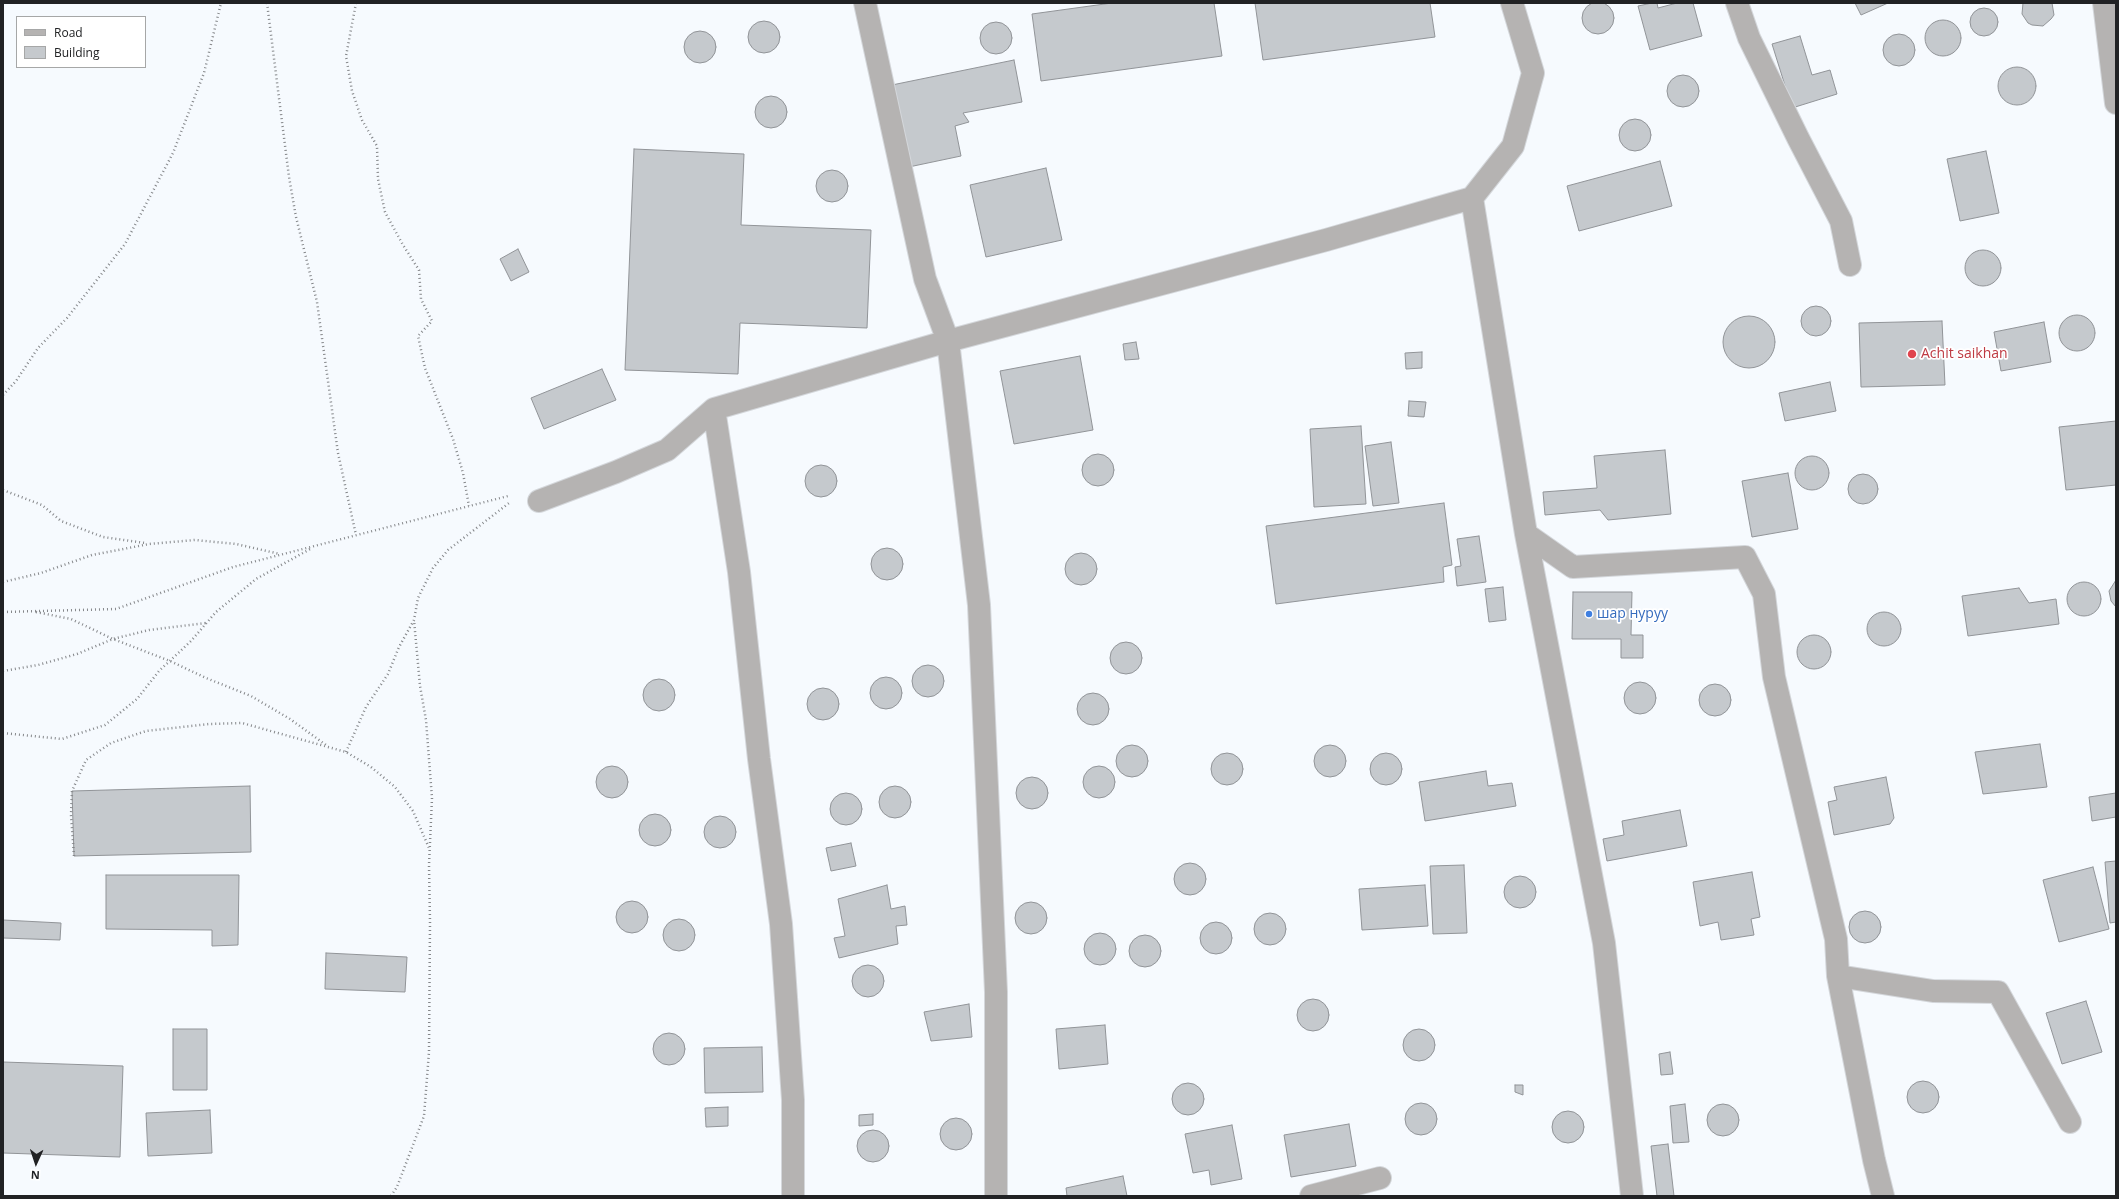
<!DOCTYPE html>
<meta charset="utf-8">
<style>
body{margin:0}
#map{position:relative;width:2119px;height:1199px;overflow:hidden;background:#f6fafe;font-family:"Open Sans",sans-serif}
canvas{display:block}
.frame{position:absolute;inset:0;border:4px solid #212224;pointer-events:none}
.legend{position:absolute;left:16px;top:16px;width:130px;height:52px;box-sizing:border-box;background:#fff;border:1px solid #a6a7a7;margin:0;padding:5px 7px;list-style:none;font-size:12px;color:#212224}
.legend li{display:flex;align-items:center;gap:8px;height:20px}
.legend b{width:20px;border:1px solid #a6a7a7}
.north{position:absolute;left:16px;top:1143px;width:40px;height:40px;-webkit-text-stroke:3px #fff;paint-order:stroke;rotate:183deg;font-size:11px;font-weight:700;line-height:16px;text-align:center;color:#212224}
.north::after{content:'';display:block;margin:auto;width:14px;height:18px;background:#212224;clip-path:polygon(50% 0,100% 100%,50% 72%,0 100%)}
</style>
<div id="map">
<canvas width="2119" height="1199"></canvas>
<div class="frame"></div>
<ul class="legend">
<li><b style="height:5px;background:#b5b3b2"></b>Road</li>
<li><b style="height:11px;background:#c5c9cd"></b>Building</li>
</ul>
<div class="north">N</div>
</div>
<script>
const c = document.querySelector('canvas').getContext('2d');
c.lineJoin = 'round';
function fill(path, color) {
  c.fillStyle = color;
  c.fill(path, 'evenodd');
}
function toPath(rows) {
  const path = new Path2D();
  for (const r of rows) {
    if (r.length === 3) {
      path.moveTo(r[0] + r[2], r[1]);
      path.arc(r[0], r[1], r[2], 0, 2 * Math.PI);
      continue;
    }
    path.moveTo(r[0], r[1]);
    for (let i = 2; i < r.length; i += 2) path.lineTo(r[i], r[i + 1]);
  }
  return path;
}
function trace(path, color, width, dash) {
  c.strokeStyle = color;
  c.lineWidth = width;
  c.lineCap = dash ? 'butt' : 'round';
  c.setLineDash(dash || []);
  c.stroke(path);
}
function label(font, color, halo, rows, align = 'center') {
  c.font = font + ' "Open Sans",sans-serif';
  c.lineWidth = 3.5;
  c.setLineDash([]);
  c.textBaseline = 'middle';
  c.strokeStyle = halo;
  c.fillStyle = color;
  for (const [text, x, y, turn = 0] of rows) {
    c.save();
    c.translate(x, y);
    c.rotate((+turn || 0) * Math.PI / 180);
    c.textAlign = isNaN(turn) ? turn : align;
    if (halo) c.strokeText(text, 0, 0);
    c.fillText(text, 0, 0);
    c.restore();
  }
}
const building = toPath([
 [1598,18,16],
 [1112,3,1214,3,1222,56,1041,81,1032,14,1112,3],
 [1255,3,1430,3,1435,37,1263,60,1255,3],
 [1652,3,1657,3,1658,8,1677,3,1693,3,1702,36,1650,50,1638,6,1652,3],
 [1855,3,1888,3,1861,15,1855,3],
 [2023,3,2052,3,2054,15,2051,19,2043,26,2032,25,2028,23,2022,14,2023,3],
 [1984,22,14],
 [1943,38,18],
 [764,37,16],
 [996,38,16],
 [700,47,16],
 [1899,50,16],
 [1800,36,1812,75,1830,70,1837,94,1792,108,1772,44,1800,36],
 [1014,60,1022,102,963,113,969,122,955,126,961,156,904,168,887,86,1014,60],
 [2017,86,19],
 [1683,91,16],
 [771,112,16],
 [1635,135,16],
 [634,149,744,154,741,225,871,230,867,328,740,323,738,374,625,370,634,149],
 [1986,151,1999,213,1960,221,1947,159,1986,151],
 [1660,161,1672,206,1579,231,1567,186,1660,161],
 [1046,168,1062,240,986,257,970,185,1046,168],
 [832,186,16],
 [518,249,529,272,511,281,500,259,518,249],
 [1983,268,18],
 [1816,321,15],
 [2077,333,18],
 [1749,342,26],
 [1942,321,1945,385,1861,387,1859,323,1942,321],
 [2044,322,2051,362,2001,371,1994,332,2044,322],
 [1136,342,1139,359,1125,360,1123,344,1136,342],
 [1422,352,1422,368,1406,369,1405,353,1422,352],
 [1080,356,1093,430,1014,444,1000,371,1080,356],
 [602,369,616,400,544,429,531,398,602,369],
 [1830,382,1836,411,1785,421,1779,393,1830,382],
 [1409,401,1426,402,1424,417,1408,416,1409,401],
 [2116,421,2116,485,2066,490,2059,427,2116,421],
 [1361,426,1366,504,1314,507,1310,429,1361,426],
 [1391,442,1399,503,1373,506,1365,446,1391,442],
 [1665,450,1671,514,1608,520,1600,510,1545,515,1543,492,1597,488,1594,456,1665,450],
 [1098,470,16],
 [1812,473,17],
 [821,481,16],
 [1788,473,1798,529,1752,537,1742,481,1788,473],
 [1863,489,15],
 [1444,503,1452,565,1443,567,1444,582,1276,604,1266,526,1444,503],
 [1479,536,1486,582,1457,586,1455,567,1461,566,1457,539,1479,536],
 [887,564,16],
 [1081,569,16],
 [2116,580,2116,607,2111,601,2109,591,2116,580],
 [2084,599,17],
 [1503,587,1506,620,1489,622,1485,589,1503,587],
 [2019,588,2029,603,2056,599,2059,624,1968,636,1962,596,2019,588],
 [1573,592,1632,592,1631,635,1643,635,1643,658,1621,658,1621,639,1572,639,1573,592],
 [1884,629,17],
 [1814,652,17],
 [1126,658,16],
 [928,681,16],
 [886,693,16],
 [659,695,16],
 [1640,698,16],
 [1715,700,16],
 [823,704,16],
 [1093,709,16],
 [2040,744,2047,787,1983,794,1975,752,2040,744],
 [1132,761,16],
 [1330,761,16],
 [1386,769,16],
 [1227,769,16],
 [612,782,16],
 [1099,782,16],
 [1486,771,1488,786,1512,783,1516,806,1425,821,1419,782,1486,771],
 [1032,793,16],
 [1886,777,1894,818,1890,824,1834,835,1828,802,1837,800,1834,787,1886,777],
 [895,802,16],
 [250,786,251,852,74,856,72,791,250,786],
 [846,809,16],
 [2116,793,2116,817,2092,821,2089,797,2116,793],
 [1680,810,1687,846,1607,861,1603,839,1624,835,1622,821,1680,810],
 [655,830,16],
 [720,832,16],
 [851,843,856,866,831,871,826,848,851,843],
 [2116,861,2116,922,2110,923,2105,862,2116,861],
 [1190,879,16],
 [1464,865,1467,933,1433,934,1430,866,1464,865],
 [2093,867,2109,929,2059,942,2043,880,2093,867],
 [1752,872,1760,917,1751,919,1754,935,1721,940,1718,922,1700,926,1693,882,1752,872],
 [106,875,239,875,238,945,212,946,212,930,106,929,106,875],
 [1520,892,16],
 [887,885,891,909,905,906,907,925,896,926,898,944,839,958,834,938,845,936,838,899,887,885],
 [1425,885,1428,926,1362,930,1359,889,1425,885],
 [632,917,16],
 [1031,918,16],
 [1865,927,16],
 [1270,929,16],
 [679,935,16],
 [3,920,61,923,60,940,3,938,3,920],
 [1216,938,16],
 [1100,949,16],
 [1145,951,16],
 [326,953,407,957,405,992,325,989,326,953],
 [868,981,16],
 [1313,1015,16],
 [2086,1001,2102,1052,2062,1064,2046,1013,2086,1001],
 [969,1004,972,1037,931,1041,924,1012,969,1004],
 [1105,1025,1108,1064,1059,1069,1056,1029,1105,1025],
 [1419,1045,16],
 [173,1029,207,1029,207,1090,173,1090,173,1029],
 [669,1049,16],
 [762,1047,763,1092,705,1093,704,1048,762,1047],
 [1670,1052,1673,1074,1661,1075,1659,1054,1670,1052],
 [3,1062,123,1066,120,1157,3,1153,3,1062],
 [1923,1097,16],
 [1188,1099,16],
 [1515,1085,1523,1085,1523,1095,1515,1092,1515,1085],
 [1421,1119,16],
 [1723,1120,16],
 [1685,1104,1689,1142,1673,1143,1670,1106,1685,1104],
 [728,1107,728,1126,706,1127,705,1108,728,1107],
 [210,1110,212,1153,148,1156,146,1113,210,1110],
 [1568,1127,16],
 [873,1114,873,1125,859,1126,859,1115,873,1114],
 [956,1134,16],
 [1349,1124,1356,1166,1291,1177,1284,1135,1349,1124],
 [1232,1125,1242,1179,1211,1185,1209,1170,1193,1173,1185,1134,1232,1125],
 [873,1146,16],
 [1668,1144,1674,1196,1657,1196,1651,1146,1668,1144],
 [1123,1176,1127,1196,1067,1196,1066,1188,1123,1176]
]);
fill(building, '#c5c9cd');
trace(building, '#919498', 1);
const minor = toPath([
 [865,3,925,279,948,341,979,605,996,992,996,1196],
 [1737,3,1749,38,1798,138,1841,221,1850,265],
 [2104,3,2116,103],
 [1472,198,1526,534,1604,943,1632,1196],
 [714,409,739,572,759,759,781,924,793,1100,793,1196],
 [539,501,616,472,667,450,714,409,948,341,1326,240,1472,198,1513,146,1533,73,1512,3],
 [1526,534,1573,567,1745,557,1764,594,1774,677,1836,939,1838,976,1874,1160,1883,1196],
 [1838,976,1933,991,1998,992,2070,1122],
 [1311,1196,1380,1178]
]);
trace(minor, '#d4d7db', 24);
trace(toPath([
 [267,3,289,177,296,217,317,302,338,453,356,535],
 [356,3,346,56,352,91,362,120,377,146,378,179,385,212,403,245,419,270,421,299,432,321,418,336,425,368,453,439,463,473,469,506],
 [3,395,16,381,38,348,67,318,125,244,173,153,204,73,221,3],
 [3,490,42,505,61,521,103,537,145,543],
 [3,582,41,573,92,555,149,544,195,540,236,544,280,554],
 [3,612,116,609,233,567,508,496],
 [36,612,71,619,113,639,170,661,206,678,251,696,290,719,326,745],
 [3,671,38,665,77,654,113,639,149,630,206,623],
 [3,733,62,739,105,725,137,699,159,671,191,641,216,612,256,579,312,548],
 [346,752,366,707,388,674,399,647,414,620,418,598,433,568,448,550,509,503],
 [74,856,71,815,72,791,86,760,111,743,146,731,209,724,242,723,346,752,371,767,395,787,413,811,429,848],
 [391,1196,397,1187,424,1116,429,1052,430,922,429,865,432,798,426,720,420,686,414,620]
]), '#85878a', 2.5, [1, 3]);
trace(minor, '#b5b3b2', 22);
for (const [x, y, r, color] of [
 [1912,354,5,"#e0444e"],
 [1589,614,4,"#3f7fe0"]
]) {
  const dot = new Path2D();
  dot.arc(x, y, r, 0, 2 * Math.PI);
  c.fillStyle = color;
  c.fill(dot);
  trace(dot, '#fff', 1.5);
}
label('14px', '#be3a42', '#fff', [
 ["Achit saikhan",1921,354]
], 'left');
label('14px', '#366cbe', '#fff', [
 ["шар нуруу",1597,614]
], 'left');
</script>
